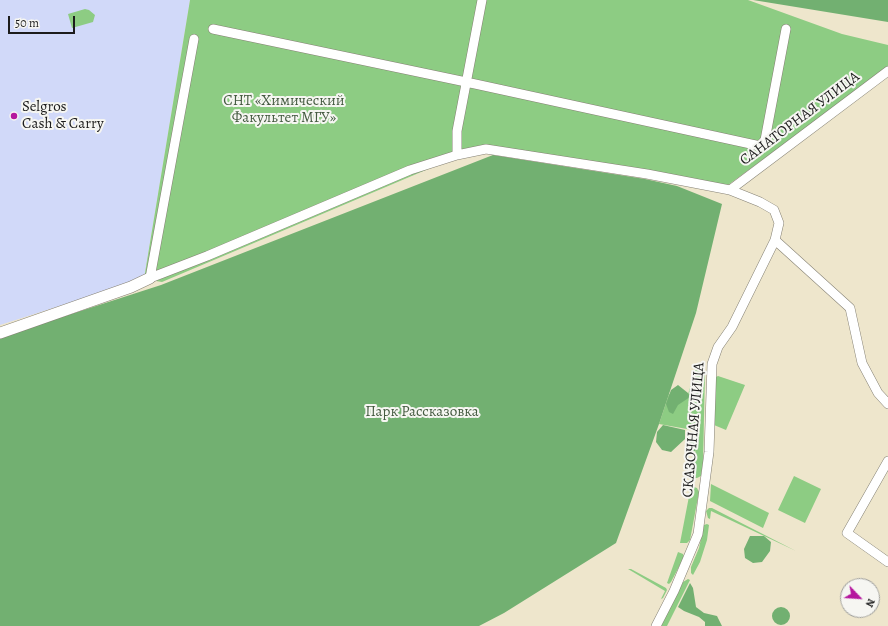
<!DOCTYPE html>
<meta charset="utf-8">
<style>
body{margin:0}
#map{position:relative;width:888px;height:626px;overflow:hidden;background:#eee6cc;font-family:Alegreya,serif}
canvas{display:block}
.north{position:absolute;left:840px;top:578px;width:40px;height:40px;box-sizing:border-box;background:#f6f6f2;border:1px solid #9f9f9c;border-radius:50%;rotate:115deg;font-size:11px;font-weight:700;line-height:16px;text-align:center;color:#1c1c1c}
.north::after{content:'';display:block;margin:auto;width:14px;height:18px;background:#b5179e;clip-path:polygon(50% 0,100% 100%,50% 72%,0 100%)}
.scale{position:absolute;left:8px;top:16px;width:67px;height:18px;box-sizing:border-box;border:2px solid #1c1c1c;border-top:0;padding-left:5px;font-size:12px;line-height:14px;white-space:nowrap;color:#1c1c1c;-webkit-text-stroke:3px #f6f6f2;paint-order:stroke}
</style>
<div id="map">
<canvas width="888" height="626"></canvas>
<div class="north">N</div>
<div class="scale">50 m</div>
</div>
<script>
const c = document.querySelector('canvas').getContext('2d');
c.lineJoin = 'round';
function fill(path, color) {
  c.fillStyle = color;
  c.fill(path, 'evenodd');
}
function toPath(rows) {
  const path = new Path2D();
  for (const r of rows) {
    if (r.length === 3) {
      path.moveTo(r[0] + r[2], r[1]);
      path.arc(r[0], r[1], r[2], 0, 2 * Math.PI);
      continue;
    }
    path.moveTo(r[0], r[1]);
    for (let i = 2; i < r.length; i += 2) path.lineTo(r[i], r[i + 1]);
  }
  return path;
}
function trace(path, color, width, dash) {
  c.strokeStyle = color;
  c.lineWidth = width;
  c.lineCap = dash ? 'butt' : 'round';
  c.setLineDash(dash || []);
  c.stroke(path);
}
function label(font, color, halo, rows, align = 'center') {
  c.font = font + ' Alegreya,serif';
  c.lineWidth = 4;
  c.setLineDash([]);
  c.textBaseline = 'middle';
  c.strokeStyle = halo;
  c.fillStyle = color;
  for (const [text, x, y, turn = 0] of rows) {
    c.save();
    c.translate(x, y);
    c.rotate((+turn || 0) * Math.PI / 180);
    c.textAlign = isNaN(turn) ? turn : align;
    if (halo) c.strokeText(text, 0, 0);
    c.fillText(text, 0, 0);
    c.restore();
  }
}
fill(toPath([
 [0,0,190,0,144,279,0,325]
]), '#d1d9f9');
fill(toPath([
 [190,0,748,0,842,34,888,45,888,68,728,185,480,147,162,282,144,279],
 [85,9,89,10,95,15,93,22,72,28,68,14],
 [695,370,705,372,703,463,701,476,697,478,692,478,698,431,659,424,669,394,687,398],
 [718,376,745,385,726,430,714,425,716,377],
 [794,476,821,489,805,523,778,510],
 [711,484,769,513,763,528,710,501],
 [691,486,697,488,699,492,690,540,687,543,680,543],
 [709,508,712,508,796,551,711,511,710,519,708,518,706,511],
 [707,524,709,525,707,540,700,562,693,575,691,573,691,567,699,548,704,525],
 [678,552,683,554,684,557,671,582,669,584,667,583],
 [628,569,631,569,666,588,667,590,663,598,661,599,665,591],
 [688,579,690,580,667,626,661,626,683,582]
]), '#8dcc83');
fill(toPath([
 [753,0,888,0,888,22],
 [493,155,645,179,677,186,722,204,696,313,659,424,616,543,504,613,479,626,0,626,0,337,161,285],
 [678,385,688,393,690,397,678,405,673,414,669,412,666,404,671,390],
 [663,425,685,430,685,439,671,452,662,450,656,442,657,432],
 [693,435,698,436,699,440,696,450,691,454,687,452,687,447],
 [750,536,764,536,771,542,770,551,762,562,753,563,745,558,744,549],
 [690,583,693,588,696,607,704,613,717,616,722,626,705,626,705,622,699,617,684,611,678,607],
 [781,616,9]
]), '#72b071');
const minor = toPath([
 [213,29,466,82,760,146,765,140,786,29],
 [194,39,150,278,207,256,410,170,457,155,486,149,647,174,730,190,760,202,774,210,779,223,775,240,732,327,718,347,712,364,709,452,698,534,674,591,656,626],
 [457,155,457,131,482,0],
 [730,190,888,71],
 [775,240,850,308,862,363,878,393,888,404],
 [888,461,847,533,888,562]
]);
const tertiary = toPath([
 [0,333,131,287,150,278]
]);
trace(minor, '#858174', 10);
trace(tertiary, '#858174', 12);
trace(minor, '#fff', 9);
trace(tertiary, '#fff', 11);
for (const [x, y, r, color] of [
 [14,116,4,"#b5179e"]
]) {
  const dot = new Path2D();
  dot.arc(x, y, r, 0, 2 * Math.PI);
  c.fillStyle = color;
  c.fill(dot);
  trace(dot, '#f6f6f2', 1.5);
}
label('15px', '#445a40', '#f6f6f2', [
 ["СНТ «Химический",284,101],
 ["Факультет МГУ»",284,118],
 ["Парк Рассказовка",422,412]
]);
label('15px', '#1c1c1c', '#f6f6f2', [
 ["Selgros",22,107],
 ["Cash & Carry",22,124]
], 'left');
label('15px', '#1c1c1c', '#f6f6f2', [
 ["САНАТОРНАЯ УЛИЦА",800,119,-37],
 ["СКАЗОЧНАЯ УЛИЦА",694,430,-85]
]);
</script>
